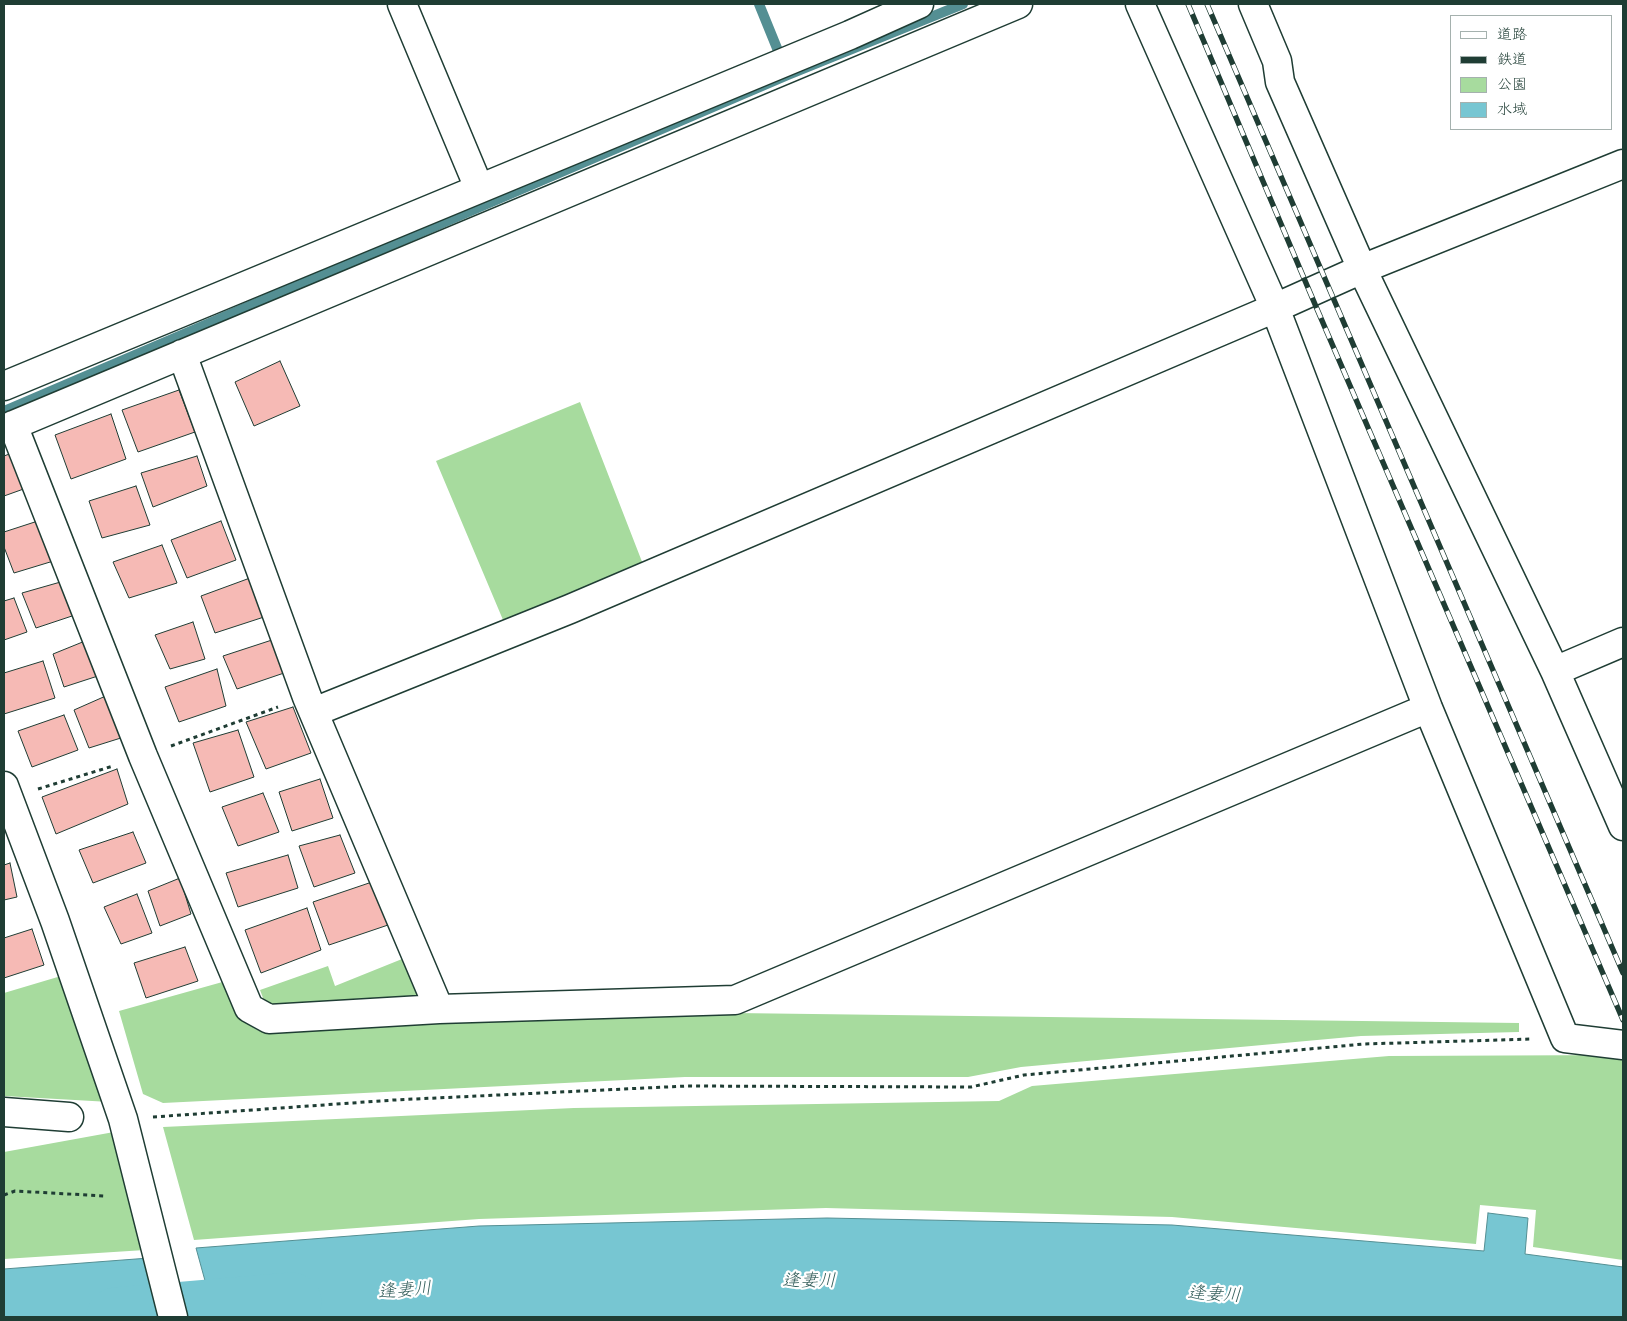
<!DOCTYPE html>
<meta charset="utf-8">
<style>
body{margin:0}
#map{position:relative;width:1627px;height:1321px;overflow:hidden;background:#fff;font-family:Dekko,"Klee One",sans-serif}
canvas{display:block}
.frame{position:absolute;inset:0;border:5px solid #1f3d34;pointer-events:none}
.legend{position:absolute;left:1450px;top:15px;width:162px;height:115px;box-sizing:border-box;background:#fff;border:1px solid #a5b1ae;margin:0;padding:6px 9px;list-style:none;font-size:15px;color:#1f3d34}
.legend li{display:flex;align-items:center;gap:10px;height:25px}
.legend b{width:25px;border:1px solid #a5b1ae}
</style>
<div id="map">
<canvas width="1627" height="1321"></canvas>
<div class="frame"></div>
<ul class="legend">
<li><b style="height:6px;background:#fff"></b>道路</li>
<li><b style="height:6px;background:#1f3d34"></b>鉄道</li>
<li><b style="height:14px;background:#a7db9e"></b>公園</li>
<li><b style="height:14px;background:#77c6d2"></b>水域</li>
</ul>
</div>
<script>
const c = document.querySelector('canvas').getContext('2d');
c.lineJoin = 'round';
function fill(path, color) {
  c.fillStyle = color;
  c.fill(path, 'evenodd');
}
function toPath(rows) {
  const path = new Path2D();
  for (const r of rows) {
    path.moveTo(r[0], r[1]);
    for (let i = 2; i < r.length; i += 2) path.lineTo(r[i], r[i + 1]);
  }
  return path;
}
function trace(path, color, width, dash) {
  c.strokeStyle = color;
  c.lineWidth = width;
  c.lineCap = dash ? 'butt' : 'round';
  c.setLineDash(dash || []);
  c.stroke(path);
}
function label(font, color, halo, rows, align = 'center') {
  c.font = font + ' Dekko,"Klee One",sans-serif';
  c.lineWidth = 4.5;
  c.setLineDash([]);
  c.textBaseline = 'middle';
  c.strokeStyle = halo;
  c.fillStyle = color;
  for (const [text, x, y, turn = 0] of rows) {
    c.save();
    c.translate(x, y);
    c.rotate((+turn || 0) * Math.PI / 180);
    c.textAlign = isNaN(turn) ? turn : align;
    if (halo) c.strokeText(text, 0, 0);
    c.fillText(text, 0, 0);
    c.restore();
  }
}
fill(toPath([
 [580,402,646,572,506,627,436,461],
 [407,957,426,1000,268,1011,260,990,328,966,335,986],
 [61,976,110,1102,4,1096,4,993],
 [226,981,238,1018,259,1031,450,1019,734,1013,1519,1023,1519,1032,1361,1036,1021,1067,968,1077,685,1077,163,1103,143,1094,119,1011],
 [1623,1055,1623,1260,1533,1247,1536,1210,1480,1205,1476,1244,1172,1217,826,1208,479,1219,194,1240,163,1127,574,1108,999,1101,1032,1086,1389,1056],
 [114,1132,145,1250,4,1259,4,1152]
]), '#a7db9e');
const water = toPath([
 [1488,1213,1528,1218,1525,1254,1623,1267,1623,1317,215,1317,196,1248,479,1226,827,1218,1172,1225,1484,1251,1488,1213],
 [149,1258,165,1317,4,1317,4,1269,149,1258]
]);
fill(water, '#77c6d2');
trace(water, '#548f93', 1);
trace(toPath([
 [759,4,783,63],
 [4,411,788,75,963,4]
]), '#548f93', 10);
trace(toPath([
 [116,1317,292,1302]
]), '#77c6d2', 59);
const building = toPath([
 [280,361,300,406,254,426,235,382,280,361],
 [179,390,195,432,138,452,122,410,179,390],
 [111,414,126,459,71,479,55,435,111,414],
 [20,450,32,486,4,496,4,456,20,450],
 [197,456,207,486,153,507,141,473,197,456],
 [136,486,150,525,102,538,89,501,136,486],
 [44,519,60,559,14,573,4,547,4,532,44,519],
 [221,521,236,560,187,578,171,540,221,521],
 [162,545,177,583,129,598,113,562,162,545],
 [250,578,264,617,215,633,201,596,250,578],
 [71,579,84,612,36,628,22,593,71,579],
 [14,598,27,632,4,640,4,601,14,598],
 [193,622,205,659,170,669,155,635,193,622],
 [90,639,104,674,64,687,53,654,90,639],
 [275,639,287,672,237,689,223,656,275,639],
 [43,661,55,698,4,714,4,673,43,661],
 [217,669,226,706,179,722,165,687,217,669],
 [108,695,124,737,89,748,74,710,108,695],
 [293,707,311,753,266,769,246,722,293,707],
 [64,715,78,750,32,767,18,731,64,715],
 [238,730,254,777,210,792,193,743,238,730],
 [117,769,128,804,56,834,42,797,117,769],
 [320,779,333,818,292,831,279,792,320,779],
 [263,793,279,832,238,846,222,807,263,793],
 [133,832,146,863,93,883,79,850,133,832],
 [340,835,355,873,314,887,299,846,340,835],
 [288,855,298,888,238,907,226,873,288,855],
 [10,863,17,897,4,900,4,865,10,863],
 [180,878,191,914,160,926,148,891,180,878],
 [375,881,391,924,329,945,313,902,375,881],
 [137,894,152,933,121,944,104,907,137,894],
 [307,908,321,950,261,973,245,930,307,908],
 [32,929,44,965,4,978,4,938,32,929],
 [185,947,198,981,146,998,134,963,185,947]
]);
fill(building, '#f6bab5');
trace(building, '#1f3d34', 1);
const minor = toPath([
 [402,4,479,188],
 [1140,4,1275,308,1362,269,1623,164],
 [1253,4,1277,61,1280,82,1362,269,1555,671],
 [182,354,307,697,439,1009],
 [4,386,850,35,919,4],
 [13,425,143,756,249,1008,269,1019,439,1009,735,1000,1428,708],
 [4,429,1018,4],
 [1623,642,1555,671,1623,826],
 [314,712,570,609,1275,308,1428,708,1565,1038,1623,1045],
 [4,786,55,921,123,1119,173,1317],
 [4,1112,69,1117]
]);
trace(minor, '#1f3d34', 31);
trace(toPath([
 [171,746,278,707],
 [38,789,113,766],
 [153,1117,394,1100,687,1086,971,1087,1024,1075,1364,1044,1533,1039],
 [4,1195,15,1191,105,1196]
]), '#1f3d34', 3, [4, 4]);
trace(minor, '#fff', 28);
const rail = toPath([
 [1188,4,1317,309,1623,1020],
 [1207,4,1623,973]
]);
trace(rail, '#1f3d34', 5.5);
trace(rail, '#fff', 4, [11]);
label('italic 18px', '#355f5c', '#fff', [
 ["逢妻川",809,1284],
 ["逢妻川",405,1293,-5],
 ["逢妻川",1214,1297,3]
]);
</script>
